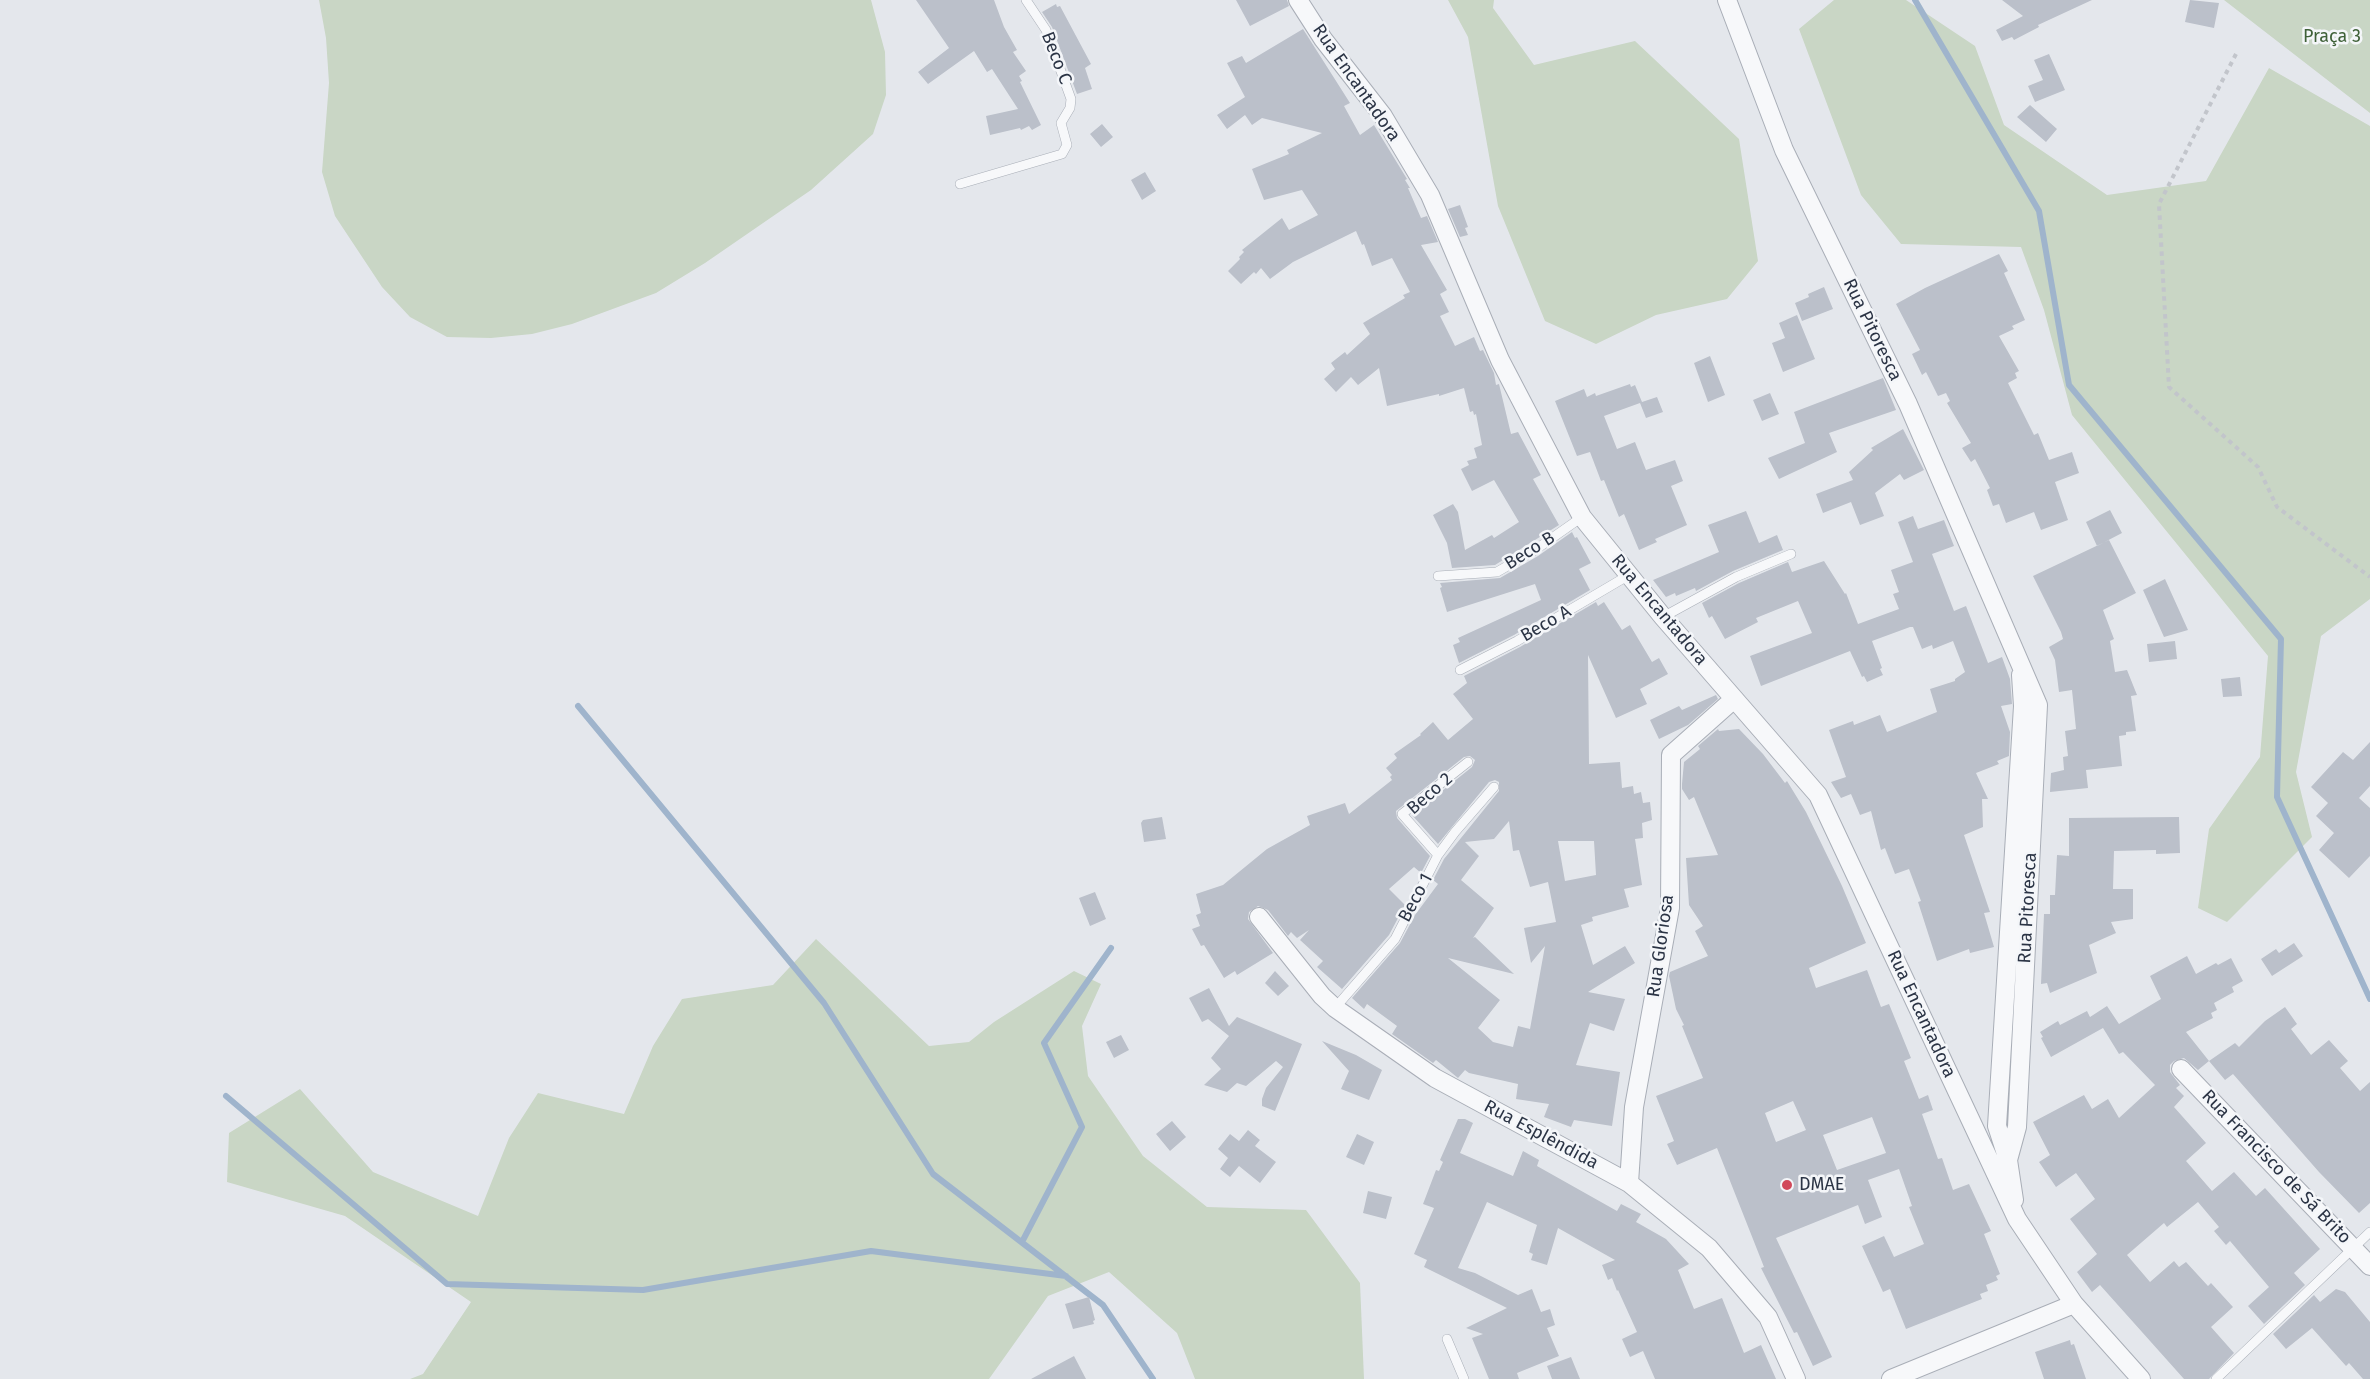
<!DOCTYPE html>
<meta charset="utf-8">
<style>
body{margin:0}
canvas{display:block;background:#e4e7ec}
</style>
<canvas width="2370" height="1379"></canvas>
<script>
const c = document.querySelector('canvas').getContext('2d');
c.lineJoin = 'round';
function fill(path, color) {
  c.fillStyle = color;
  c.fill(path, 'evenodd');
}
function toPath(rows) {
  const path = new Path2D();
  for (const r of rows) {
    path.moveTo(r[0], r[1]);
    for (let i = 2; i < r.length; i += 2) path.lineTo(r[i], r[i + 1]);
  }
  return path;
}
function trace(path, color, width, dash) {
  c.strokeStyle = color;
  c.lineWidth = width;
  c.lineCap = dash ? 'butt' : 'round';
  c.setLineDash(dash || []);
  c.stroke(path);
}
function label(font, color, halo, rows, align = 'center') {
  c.font = font + ' "Fira Sans",sans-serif';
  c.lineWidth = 5;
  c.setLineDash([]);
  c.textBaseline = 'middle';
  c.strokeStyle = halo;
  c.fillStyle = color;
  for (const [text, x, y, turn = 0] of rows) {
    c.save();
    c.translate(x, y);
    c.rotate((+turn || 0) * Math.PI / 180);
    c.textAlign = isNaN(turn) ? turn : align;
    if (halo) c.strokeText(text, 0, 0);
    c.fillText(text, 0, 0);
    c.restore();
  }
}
fill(toPath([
 [319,0,871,0,885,52,886,95,873,134,811,190,705,263,656,293,572,324,532,334,491,338,447,337,410,317,382,287,335,216,322,172,329,83,326,38],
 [1448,0,1494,0,1493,8,1534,65,1635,41,1739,139,1758,261,1727,299,1656,315,1596,344,1545,321,1498,206,1468,37],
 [1834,0,1906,0,1975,46,2004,125,2107,195,2206,181,2269,68,2370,126,2370,599,2321,636,2296,772,2312,837,2227,922,2198,908,2209,829,2260,757,2268,656,2072,415,2044,310,2021,247,1901,244,1861,195,1799,29],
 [2224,0,2370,0,2370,113],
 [816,939,929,1046,969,1042,994,1022,1074,971,1101,984,1082,1026,1088,1076,1143,1156,1207,1207,1306,1210,1360,1283,1364,1379,1195,1379,1177,1333,1109,1272,1048,1296,989,1379,410,1379,423,1374,471,1302,345,1216,227,1182,229,1133,300,1089,373,1172,478,1216,509,1138,538,1093,624,1114,653,1046,682,999,773,985]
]), '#c9d6c5');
trace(toPath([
 [1915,0,2039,211,2069,385,2281,639,2277,797,2370,999],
 [578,706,824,1003,933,1174,1103,1305,1153,1379],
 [226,1096,447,1284,643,1290,871,1251,1066,1276],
 [1022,1242,1082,1127,1044,1043,1111,948]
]), '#9fb4cc', 6);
fill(toPath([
 [916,0,994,0,1004,27,1017,50,1013,52,1026,71,1019,76,1022,81,1020,82,1041,125,1032,130,1029,126,1021,130,1020,128,990,135,986,116,1018,109,992,69,987,72,974,51,928,84,918,72,949,48],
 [1236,0,1287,0,1289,6,1250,26],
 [2002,0,2092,0,2038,25,2039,27,2014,40,2012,37,2002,41,1996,30,2023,16],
 [2190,0,2219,3,2214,28,2185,22],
 [1056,4,1057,7,1060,6,1091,64,1085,68,1092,89,1077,94,1052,27,1042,12],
 [1303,29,1350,103,1344,106,1360,135,1374,125,1407,179,1405,180,1410,188,1408,188,1421,218,1427,216,1438,242,1421,245,1447,290,1440,294,1449,312,1440,316,1455,346,1474,337,1480,351,1483,350,1494,373,1496,385,1499,384,1511,434,1518,432,1541,475,1533,479,1559,525,1495,565,1452,568,1447,543,1433,515,1453,504,1458,512,1465,550,1492,535,1494,538,1519,522,1494,480,1472,491,1461,469,1469,465,1467,461,1477,458,1474,448,1482,445,1476,414,1474,415,1473,411,1470,412,1464,388,1439,396,1439,394,1387,406,1379,368,1358,385,1351,377,1336,392,1324,379,1335,369,1331,363,1345,352,1347,355,1370,334,1363,323,1405,298,1403,295,1410,292,1392,258,1372,266,1364,244,1362,245,1356,231,1293,262,1270,279,1261,268,1256,274,1254,272,1241,284,1228,271,1240,259,1239,257,1244,252,1242,250,1282,218,1289,230,1318,215,1302,190,1264,200,1252,169,1289,154,1287,150,1322,133,1262,118,1252,125,1245,115,1227,129,1217,115,1245,97,1227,63,1242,56,1246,63],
 [2049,54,2065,90,2035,102,2028,86,2043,80,2034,60],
 [2030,105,2057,129,2046,142,2017,117],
 [1102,124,1113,137,1101,147,1090,134],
 [1145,172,1156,191,1142,200,1131,180],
 [1460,205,1468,227,1465,228,1468,235,1460,237,1448,209],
 [1999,254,2008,271,2004,273,2025,320,2012,326,2014,329,1999,336,2019,371,2015,373,2017,378,2008,383,2034,435,2038,433,2049,460,2072,452,2079,473,2055,482,2068,520,2041,530,2034,512,2006,523,1999,504,1993,506,1987,490,1990,488,1975,459,1971,462,1962,448,1971,443,1947,403,1950,401,1946,393,1938,396,1926,372,1922,375,1912,354,1920,350,1896,304,1925,288],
 [1824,287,1833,309,1802,321,1795,303,1809,297,1808,294],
 [1797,315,1815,359,1783,372,1772,343,1785,338,1779,323],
 [1710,356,1725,395,1708,402,1694,363],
 [1883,378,1896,410,1829,433,1837,452,1779,479,1768,458,1805,443,1794,412],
 [1630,384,1631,387,1635,385,1642,402,1657,397,1663,412,1646,418,1640,403,1604,416,1617,449,1635,442,1646,470,1675,460,1683,481,1671,486,1687,525,1655,539,1657,542,1639,550,1624,514,1619,517,1604,480,1601,481,1590,452,1577,456,1555,401,1584,389,1587,397,1595,393,1596,396],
 [1770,393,1779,414,1762,421,1753,400],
 [1903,429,1924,470,1904,480,1900,474,1875,493,1884,516,1860,525,1851,502,1823,513,1816,494,1853,480,1849,472,1873,450,1871,448],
 [2110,510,2122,533,2097,546,2086,522],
 [1746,511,1759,543,1777,535,1783,550,1733,571,1696,591,1695,588,1676,596,1675,593,1666,597,1653,580,1719,552,1708,525],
 [1913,516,1918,529,1944,520,1954,546,1932,554,1954,611,1966,606,1988,663,2002,657,2010,679,2012,704,2001,706,2010,732,2009,756,1997,761,1999,764,1976,773,1988,799,1982,799,1983,827,1964,835,1990,912,1984,913,1994,947,1970,953,1969,949,1937,961,1918,902,1921,901,1909,869,1895,874,1885,848,1881,850,1871,811,1860,815,1851,794,1841,798,1831,782,1846,777,1829,730,1853,721,1854,725,1880,715,1887,732,1937,712,1930,689,1955,681,1955,679,1965,672,1953,641,1933,649,1932,645,1922,649,1913,627,1910,627,1872,641,1882,668,1880,669,1883,675,1867,682,1864,676,1862,677,1850,651,1761,686,1750,656,1812,633,1798,601,1756,618,1758,622,1725,639,1712,616,1709,618,1702,603,1739,583,1788,562,1792,572,1824,561,1845,594,1846,593,1858,624,1899,609,1893,594,1899,592,1891,570,1913,562,1898,522],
 [1572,532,1575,538,1577,537,1591,563,1579,569,1590,590,1514,635,1459,663,1453,645,1460,642,1458,638,1541,600,1535,584,1447,612,1440,588,1442,587,1440,583,1500,578,1538,556],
 [2109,540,2136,593,2103,610,2114,639,2110,641,2115,672,2127,670,2137,695,2131,696,2136,731,2126,732,2126,735,2119,736,2122,766,2086,770,2088,788,2050,792,2051,773,2064,770,2063,757,2068,756,2065,731,2076,729,2072,690,2059,692,2055,660,2049,647,2063,639,2061,632,2033,576],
 [2165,579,2188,630,2164,637,2143,590],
 [1596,602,1598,606,1604,602,1622,630,1630,625,1652,662,1659,658,1668,674,1640,689,1647,704,1616,718,1588,655,1589,764,1620,762,1622,788,1633,786,1634,794,1641,792,1643,803,1650,802,1652,820,1642,823,1643,838,1635,839,1642,885,1624,889,1629,907,1592,917,1593,921,1581,925,1593,965,1625,946,1635,963,1588,992,1625,999,1614,1031,1590,1023,1576,1065,1620,1072,1612,1126,1574,1120,1571,1127,1544,1117,1549,1104,1516,1099,1518,1084,1469,1073,1465,1070,1458,1078,1436,1060,1433,1063,1392,1034,1397,1026,1367,1004,1364,1009,1352,998,1400,943,1415,915,1438,884,1433,880,1444,859,1499,791,1499,782,1495,780,1489,782,1438,844,1412,815,1472,767,1475,760,1470,756,1464,757,1396,811,1397,818,1430,856,1421,873,1414,867,1389,889,1405,905,1389,935,1342,989,1317,967,1323,961,1300,940,1309,930,1297,938,1291,932,1288,936,1268,910,1258,906,1249,912,1248,919,1273,953,1237,975,1235,971,1224,978,1204,945,1201,946,1192,929,1200,926,1196,915,1201,913,1196,894,1223,885,1267,849,1310,825,1307,816,1345,803,1349,814,1392,780,1390,777,1392,775,1386,768,1397,758,1394,754,1421,735,1420,734,1433,722,1448,740,1473,719,1453,694,1467,683,1464,676,1520,647],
 [1509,821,1513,851,1519,850,1530,887,1548,882,1556,922,1524,928,1531,963,1545,946,1530,1029,1518,1026,1513,1047,1493,1042,1478,1028,1500,1000,1448,958,1514,974,1475,937,1473,938,1494,908,1461,880,1479,856,1465,842,1494,839],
 [1558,841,1594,841,1596,875,1565,881],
 [2175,641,2177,659,2149,662,2147,644],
 [2240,677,2242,696,2223,697,2221,679],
 [1716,695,1718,699,1688,725,1659,739,1650,720,1679,706,1682,710],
 [1718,729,1719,731,1739,729,1763,754,1785,783,1787,781,1806,812,1842,886,1866,943,1809,968,1816,988,1867,970,1881,1007,1889,1004,1911,1058,1904,1061,1919,1099,1928,1095,1933,1110,1922,1114,1938,1159,1942,1158,1953,1190,1969,1184,1991,1231,1984,1234,2000,1274,1996,1276,1998,1280,1986,1285,1988,1291,1980,1294,1982,1299,1906,1329,1890,1289,1883,1292,1862,1246,1884,1236,1894,1257,1924,1244,1909,1207,1912,1206,1899,1169,1868,1180,1882,1217,1865,1224,1858,1205,1776,1238,1832,1357,1813,1366,1797,1332,1794,1333,1761,1268,1764,1267,1717,1148,1677,1165,1667,1144,1674,1141,1656,1096,1703,1078,1682,1026,1684,1025,1676,1009,1669,976,1670,972,1708,956,1695,931,1703,926,1689,905,1686,858,1718,855,1694,797,1689,800,1682,789,1682,784,1684,762,1700,749,1698,746],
 [1793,1101,1806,1130,1776,1142,1765,1113],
 [1872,1117,1886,1153,1837,1170,1823,1135],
 [2370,742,2370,786,2359,798,2370,808,2370,856,2349,878,2319,850,2334,833,2316,816,2328,803,2311,787,2343,752,2353,760],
 [1162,817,1166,839,1144,842,1141,823,1143,820],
 [2179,817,2180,853,2156,854,2156,850,2114,851,2113,889,2133,889,2133,919,2111,922,2116,933,2089,945,2097,973,2050,993,2047,983,2041,984,2044,914,2050,914,2050,895,2055,895,2057,855,2069,856,2069,818],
 [1095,892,1106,919,1090,926,1079,898],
 [2294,943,2303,956,2272,976,2261,959,2276,949,2279,953],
 [2187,956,2196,974,2216,963,2218,965,2231,958,2243,981,2232,987,2234,992,2214,1003,2217,1010,2211,1013,2213,1018,2186,1032,2209,1061,2198,1070,2184,1058,2174,1061,2170,1065,2170,1072,2180,1085,2176,1088,2184,1096,2174,1107,2206,1143,2186,1161,2212,1191,2234,1172,2256,1196,2265,1188,2320,1249,2294,1273,2305,1285,2264,1324,2248,1306,2269,1287,2230,1241,2226,1245,2214,1231,2219,1227,2198,1202,2167,1227,2164,1223,2127,1255,2150,1282,2174,1261,2179,1267,2186,1262,2208,1286,2211,1283,2233,1307,2211,1327,2234,1353,2209,1379,2184,1379,2100,1285,2092,1292,2077,1272,2097,1254,2070,1219,2095,1199,2076,1173,2056,1187,2039,1162,2050,1155,2033,1122,2084,1095,2092,1109,2108,1099,2119,1118,2155,1085,2123,1052,2119,1054,2103,1028,2051,1057,2041,1038,2043,1037,2040,1032,2058,1021,2060,1025,2087,1011,2090,1017,2107,1006,2119,1024,2161,999,2150,976],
 [1275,971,1289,986,1278,996,1265,983],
 [1209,988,1229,1026,1237,1017,1302,1044,1275,1111,1262,1106,1262,1099,1266,1088,1283,1067,1276,1061,1246,1086,1237,1083,1227,1092,1204,1085,1221,1069,1211,1058,1229,1036,1208,1019,1202,1022,1189,998],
 [2285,1007,2297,1024,2291,1029,2311,1055,2329,1040,2348,1061,2340,1068,2360,1091,2370,1082,2370,1203,2359,1213,2319,1172,2233,1074,2225,1080,2209,1061,2235,1043,2239,1047,2265,1021],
 [1121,1035,1129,1050,1114,1058,1106,1042],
 [1322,1041,1356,1055,1382,1070,1369,1100,1341,1089,1349,1071],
 [1458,1119,1465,1119,1473,1123,1460,1153,1513,1176,1523,1151,1539,1160,1537,1166,1617,1211,1621,1204,1641,1214,1636,1222,1666,1239,1689,1264,1678,1270,1694,1309,1722,1298,1744,1353,1761,1345,1776,1379,1655,1379,1643,1351,1630,1357,1622,1339,1637,1332,1618,1290,1617,1291,1612,1278,1608,1280,1602,1265,1615,1260,1558,1228,1547,1265,1531,1260,1533,1254,1529,1252,1537,1225,1487,1202,1458,1268,1475,1273,1518,1295,1532,1289,1541,1312,1550,1309,1555,1325,1547,1328,1559,1356,1517,1373,1519,1379,1489,1379,1472,1338,1483,1334,1466,1328,1507,1308,1424,1267,1427,1260,1414,1254,1434,1208,1423,1204,1436,1170,1439,1171,1443,1162,1440,1160],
 [1172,1121,1186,1137,1170,1151,1156,1134],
 [1248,1130,1260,1140,1255,1146,1276,1162,1260,1183,1239,1166,1230,1177,1220,1169,1228,1158,1218,1149,1230,1134,1239,1141],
 [1357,1134,1374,1142,1364,1165,1346,1157],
 [1368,1191,1392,1197,1386,1219,1363,1213],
 [2336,1289,2345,1292,2370,1322,2370,1379,2363,1379,2349,1363,2346,1366,2312,1328,2286,1349,2273,1334,2314,1295,2320,1302],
 [1089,1297,1095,1320,1093,1321,1094,1324,1073,1329,1065,1304],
 [2070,1340,2071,1345,2074,1344,2086,1379,2044,1379,2035,1352],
 [1074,1356,1086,1379,1031,1379],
 [1571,1357,1580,1379,1552,1379,1547,1366]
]), '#bbc0ca');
const service = toPath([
 [960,184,1062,154,1067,145,1061,123,1070,108,1071,99,1046,30,1026,0],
 [1438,576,1497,572,1535,550,1582,517],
 [1663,617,1736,577,1791,554],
 [1460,670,1517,641,1629,575],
 [1438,855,1402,814,1468,762],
 [1335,1008,1395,939,1438,855,1455,832,1494,787],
 [1447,1339,1464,1379],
 [2216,1379,2370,1232]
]);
const minor = toPath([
 [1298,0,1323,39,1383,116,1430,195,1500,360,1582,517,1663,617,1818,795,2017,1219,2074,1304,2141,1379],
 [1727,0,1784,150,1908,404,2038,705,2017,1127,2008,1160],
 [1259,917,1322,996,1335,1008,1435,1078,1629,1183,1709,1248,1768,1317,1796,1379],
 [2181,1069,2370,1266],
 [1629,1183,1634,1107,1670,908,1671,755,1734,699],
 [2014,1200,2008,1160,1997,1126,2023,706,2021,675],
 [1891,1379,2074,1304]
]);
trace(service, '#a9aeb7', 10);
trace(minor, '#a9aeb7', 20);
trace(toPath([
 [2236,54,2159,204,2169,387,2258,467,2277,507,2370,577]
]), '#c2c5cb', 4, [4.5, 4.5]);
trace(service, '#f7f8fa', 9);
trace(minor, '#f7f8fa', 18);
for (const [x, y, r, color] of [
 [1787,1185,6,"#d1495b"]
]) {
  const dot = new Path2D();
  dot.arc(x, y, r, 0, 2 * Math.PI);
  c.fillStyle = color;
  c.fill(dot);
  trace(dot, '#f4f6f9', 2);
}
label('18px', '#3f6138', '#f4f6f9', [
 ["Praça 3",2332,37]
]);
label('18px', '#2b3445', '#f4f6f9', [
 ["Beco C",1056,58,69],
 ["Rua Encantadora",1356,83,55],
 ["Rua Pitoresca",1872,330,64],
 ["Beco B",1530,551,-32],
 ["Rua Encantadora",1659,610,50],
 ["Beco A",1546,624,-30],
 ["Beco 2",1430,794,-41],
 ["Beco 1",1416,898,-62],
 ["Rua Pitoresca",2028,908,-87],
 ["Rua Gloriosa",1661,946,-82],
 ["Rua Encantadora",1921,1014,65],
 ["Rua Esplêndida",1541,1135,28],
 ["Rua Francisco de Sá Brito",2276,1167,46]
]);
label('18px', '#2b3445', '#f4f6f9', [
 ["DMAE",1799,1185]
], 'left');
</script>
